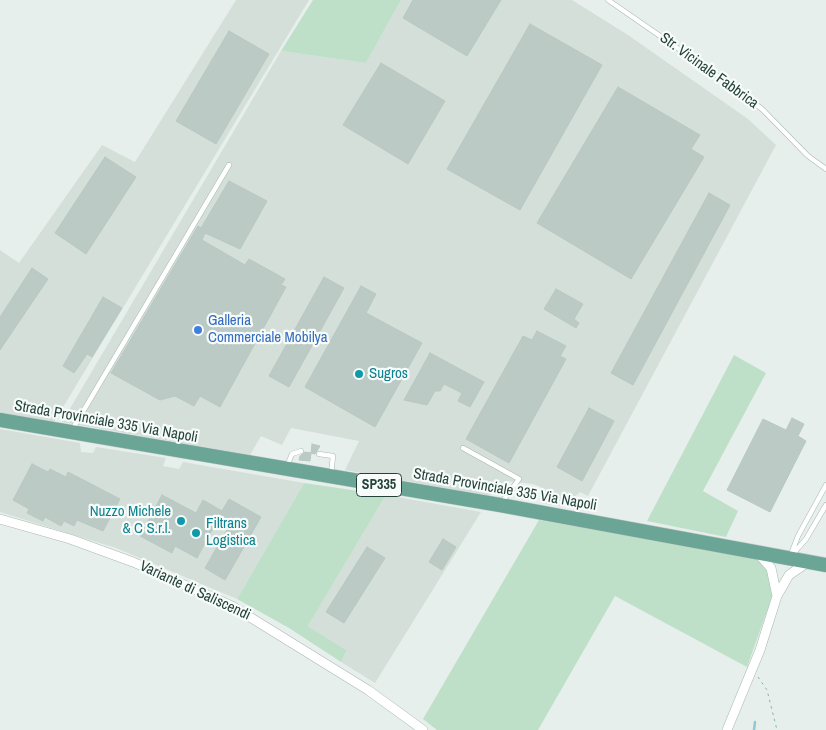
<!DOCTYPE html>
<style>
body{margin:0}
canvas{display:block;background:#e6efeb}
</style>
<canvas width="826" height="730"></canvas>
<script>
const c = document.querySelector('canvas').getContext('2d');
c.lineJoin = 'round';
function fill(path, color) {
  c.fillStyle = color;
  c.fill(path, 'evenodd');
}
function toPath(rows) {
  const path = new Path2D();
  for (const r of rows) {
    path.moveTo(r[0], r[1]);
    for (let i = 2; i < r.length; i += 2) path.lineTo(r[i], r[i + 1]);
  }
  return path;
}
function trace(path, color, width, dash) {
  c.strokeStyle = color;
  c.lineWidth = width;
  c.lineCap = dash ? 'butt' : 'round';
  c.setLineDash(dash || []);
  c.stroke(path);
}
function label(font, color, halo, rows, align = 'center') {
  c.font = font + ' "Archivo Narrow",sans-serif';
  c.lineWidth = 4.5;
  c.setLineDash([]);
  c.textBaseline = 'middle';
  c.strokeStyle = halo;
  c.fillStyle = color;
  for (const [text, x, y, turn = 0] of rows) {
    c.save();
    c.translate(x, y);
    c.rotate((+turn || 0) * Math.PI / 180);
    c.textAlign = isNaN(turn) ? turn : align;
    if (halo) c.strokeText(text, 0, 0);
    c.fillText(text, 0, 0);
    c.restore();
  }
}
fill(toPath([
 [236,0,309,0,54,422,3,415,0,421,0,250,19,263,102,145,135,162],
 [401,0,572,0,628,35,748,119,776,145,588,496,580,492,563,507,541,503,543,488,533,484,506,481,489,496,345,470,359,441,291,428,282,445,261,436,250,455,62,422,281,51,366,63],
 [0,429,80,443,81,452,93,453,96,447,166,458,163,466,179,469,183,462,304,483,237,599,116,548,0,512],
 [386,495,481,512,375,683,341,662,347,652,308,626]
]), '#d4dfda');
fill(toPath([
 [313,0,401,0,366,63,281,51],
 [734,355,766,373,703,491,738,511,726,537,647,521],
 [304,483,386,495,308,626,347,651,341,662,289,628,237,599],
 [539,520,756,558,767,570,772,580,772,597,747,667,615,596,538,730,437,730,423,719]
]), '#bfe0c8');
trace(toPath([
 [754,730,755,722]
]), '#8ec9d4', 2.5);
const building = toPath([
 [413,0,501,0,467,56,403,18,413,0],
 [530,24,602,65,520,210,447,169,530,24],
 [229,31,269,54,216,144,176,121,229,31],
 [381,63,445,101,408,164,343,125,381,63],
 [618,87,700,135,691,149,704,157,631,279,537,223,618,87],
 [105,157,136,177,86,254,55,233,105,157],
 [229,181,267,201,240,249,205,233,202,240,245,265,249,259,285,279,281,285,286,287,220,407,200,396,194,406,175,396,160,400,111,373,198,226,201,228,229,181],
 [709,193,730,205,633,385,611,373,709,193],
 [32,268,48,279,0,350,0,317,32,268],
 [324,277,344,288,289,387,269,376,324,277],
 [361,286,376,294,366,313,422,343,375,427,305,387,361,286],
 [556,289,583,304,574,319,579,323,576,328,544,309,556,289],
 [103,297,122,308,92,357,87,354,74,373,63,366,103,297],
 [537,331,566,346,560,356,566,359,509,463,466,439,523,336,532,340,537,331],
 [430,353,484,382,470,407,458,401,462,393,444,384,440,391,435,391,427,405,404,400,430,353],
 [589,408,614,421,582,481,557,467,589,408],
 [792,418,804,424,798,436,806,441,770,512,727,490,763,419,786,430,792,418],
 [312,444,320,446,315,454,311,453,310,461,299,460,300,456,305,452,311,453,312,444],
 [32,464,48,472,50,469,66,477,68,472,120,499,103,531,77,520,74,526,64,521,61,526,45,517,43,521,27,513,29,509,13,500,32,464],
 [162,495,196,513,203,500,222,511,229,499,261,517,225,580,205,568,228,528,217,521,197,558,175,546,172,553,140,536,162,495],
 [443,539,456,547,442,570,429,562,443,539],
 [367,547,385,558,344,623,326,612,367,547]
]);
fill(building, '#bbcac4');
trace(building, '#b8c9c2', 1);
const service = toPath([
 [608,0,741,92,763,110,808,156,826,169],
 [72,430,229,165],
 [463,448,519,479,502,502],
 [319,454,333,456,331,475],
 [287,466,292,454,301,451],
 [792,555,806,539,826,505],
 [790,557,798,536,826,485]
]);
const minor = toPath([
 [0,519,70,539,133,562,232,606,368,690,423,730],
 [757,552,771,568,777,596],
 [727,730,760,650,777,596,789,575,808,562]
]);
const primary = toPath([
 [0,420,500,505,826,565]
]);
trace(service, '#a8b8b2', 5.5);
trace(minor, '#a8b8b2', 10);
trace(primary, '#c2cac8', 15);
trace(toPath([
 [758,677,767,690,777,730]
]), '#86b3a5', 1, [2.5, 4]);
trace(service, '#fff', 4.5);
trace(minor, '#fff', 9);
trace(primary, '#6aa596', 14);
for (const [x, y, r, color] of [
 [198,330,5,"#3f7fe0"],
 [359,374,5,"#0f9aa8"],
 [181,521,5,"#0f9aa8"],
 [196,533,5,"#0f9aa8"]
]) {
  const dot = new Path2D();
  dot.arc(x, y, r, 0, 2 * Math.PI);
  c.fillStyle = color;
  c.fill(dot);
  trace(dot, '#f7fbf9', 2);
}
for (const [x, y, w] of [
 [379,485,45]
]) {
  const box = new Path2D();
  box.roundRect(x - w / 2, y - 11.5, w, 23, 4);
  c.fillStyle = '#f7fbf9';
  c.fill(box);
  trace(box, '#24423a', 1);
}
label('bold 14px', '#24423a', null, [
 ["SP335",379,485]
]);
label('15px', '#24423a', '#f7fbf9', [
 ["Str. Vicinale Fabbrica",709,71,36],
 ["Strada Provinciale 335 Via Napoli",106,422,10],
 ["Strada Provinciale 335 Via Napoli",505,490,10],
 ["Variante di Saliscendi",195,591,25]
]);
label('15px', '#366cbe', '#f7fbf9', [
 ["Galleria",208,321],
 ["Commerciale Mobilya",208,338]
], 'left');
label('15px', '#0d838f', '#f7fbf9', [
 ["Sugros",369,374],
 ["Nuzzo Michele",171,512,"right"],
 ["& C S.r.l.",171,529,"right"],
 ["Filtrans",206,524],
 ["Logistica",206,541]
], 'left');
</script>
